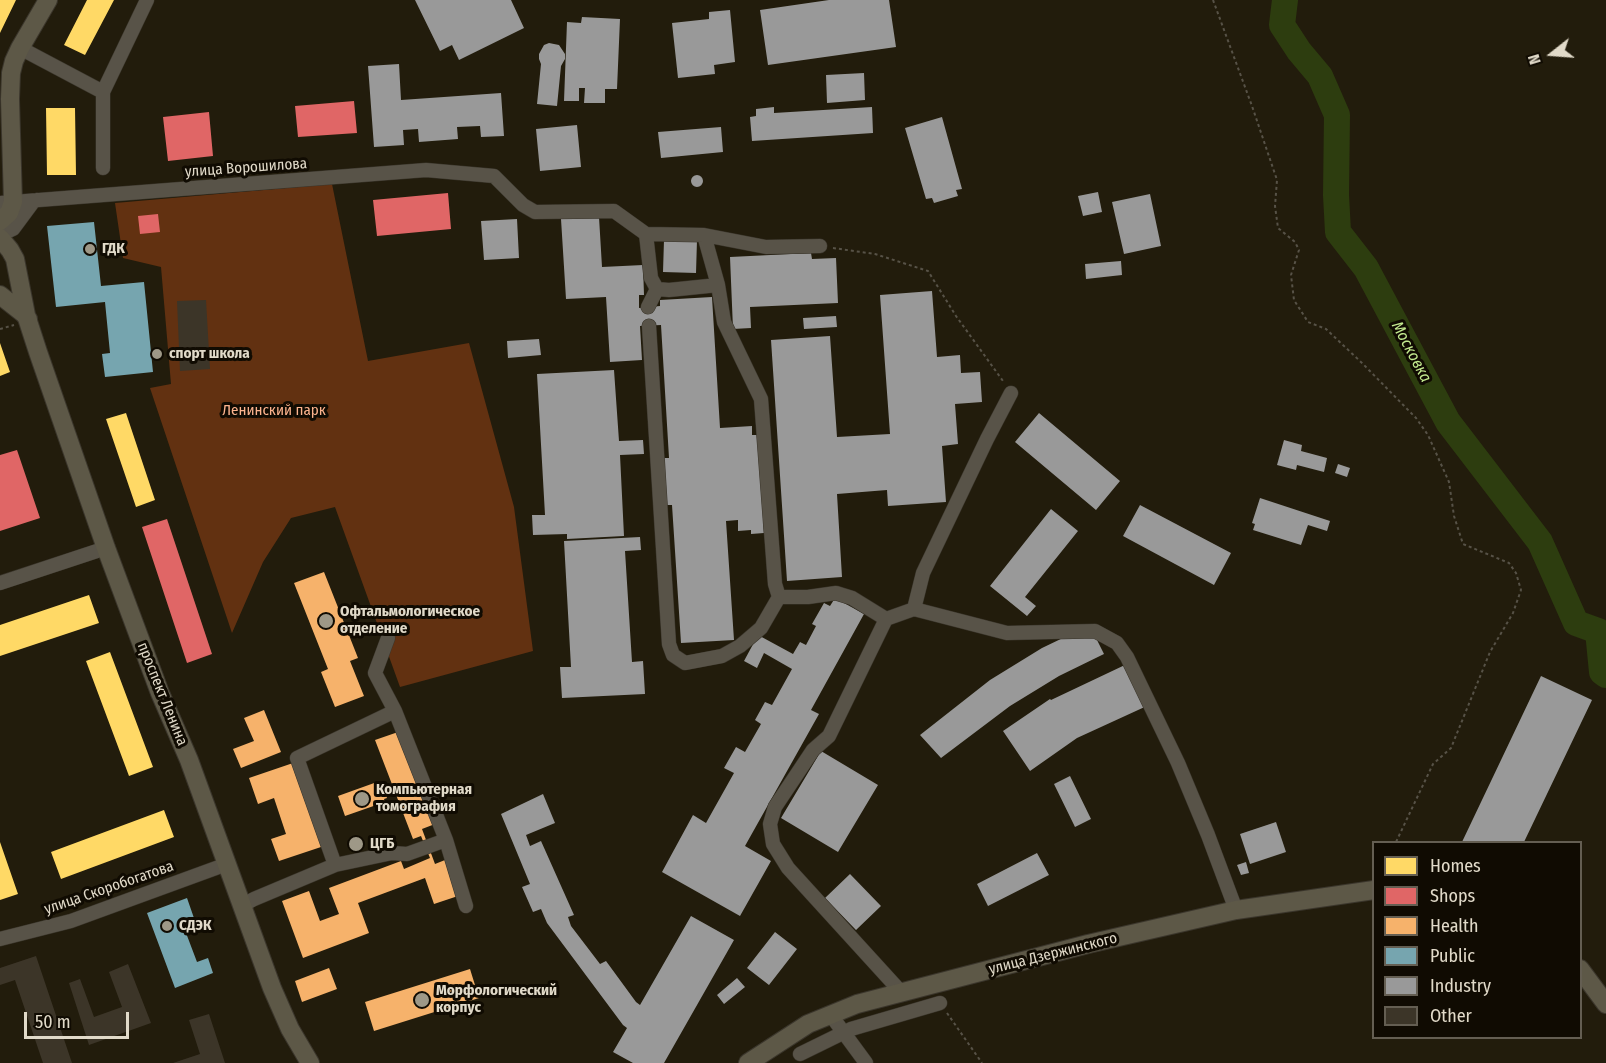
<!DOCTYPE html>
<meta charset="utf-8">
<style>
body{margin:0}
#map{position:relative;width:1606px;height:1063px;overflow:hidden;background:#221c0c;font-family:"Fira Sans Condensed",sans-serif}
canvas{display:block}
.legend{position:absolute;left:1372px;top:841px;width:210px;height:198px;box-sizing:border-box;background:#100b02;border:2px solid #645e52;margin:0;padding:8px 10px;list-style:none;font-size:18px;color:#e1dac9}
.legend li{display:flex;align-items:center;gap:12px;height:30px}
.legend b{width:30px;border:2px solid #645e52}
.north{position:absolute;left:1522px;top:24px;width:60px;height:60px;-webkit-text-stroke:4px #100b02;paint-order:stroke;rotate:253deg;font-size:16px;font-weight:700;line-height:24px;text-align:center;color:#e1dac9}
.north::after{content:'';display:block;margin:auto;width:21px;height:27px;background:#e1dac9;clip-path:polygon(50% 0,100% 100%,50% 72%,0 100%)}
.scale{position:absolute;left:24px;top:1012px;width:105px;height:27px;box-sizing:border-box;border:3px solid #e1dac9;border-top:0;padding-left:8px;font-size:18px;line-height:21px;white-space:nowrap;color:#e1dac9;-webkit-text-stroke:4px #100b02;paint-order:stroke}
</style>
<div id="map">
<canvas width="1606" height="1063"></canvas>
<ul class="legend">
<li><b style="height:16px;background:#ffd966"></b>Homes</li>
<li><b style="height:16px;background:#e06666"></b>Shops</li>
<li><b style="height:16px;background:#f6b26b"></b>Health</li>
<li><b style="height:16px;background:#76a5af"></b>Public</li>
<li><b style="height:16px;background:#999"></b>Industry</li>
<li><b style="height:16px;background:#3c3528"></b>Other</li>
</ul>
<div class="north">N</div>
<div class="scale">50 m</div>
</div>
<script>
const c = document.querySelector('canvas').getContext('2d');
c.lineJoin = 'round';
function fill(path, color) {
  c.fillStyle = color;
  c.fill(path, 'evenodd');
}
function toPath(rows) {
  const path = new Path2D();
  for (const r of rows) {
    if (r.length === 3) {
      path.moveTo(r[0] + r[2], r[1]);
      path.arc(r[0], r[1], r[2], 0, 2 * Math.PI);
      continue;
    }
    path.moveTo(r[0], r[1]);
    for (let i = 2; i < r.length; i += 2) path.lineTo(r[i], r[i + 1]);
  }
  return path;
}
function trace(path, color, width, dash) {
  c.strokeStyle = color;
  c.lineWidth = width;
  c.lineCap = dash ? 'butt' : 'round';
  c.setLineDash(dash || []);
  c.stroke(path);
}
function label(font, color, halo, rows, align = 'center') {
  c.font = font + ' "Fira Sans Condensed",sans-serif';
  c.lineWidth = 6;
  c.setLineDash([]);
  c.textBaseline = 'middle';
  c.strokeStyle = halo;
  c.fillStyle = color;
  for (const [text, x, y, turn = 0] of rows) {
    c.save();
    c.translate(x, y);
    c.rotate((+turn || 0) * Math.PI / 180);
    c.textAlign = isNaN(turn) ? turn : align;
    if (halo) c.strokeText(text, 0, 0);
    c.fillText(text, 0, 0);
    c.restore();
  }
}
fill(toPath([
 [332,184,368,361,469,343,514,507,533,651,400,687,335,507,291,518,263,562,232,633,150,388,171,384,161,267,123,258,115,203]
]), '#623111');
fill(toPath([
 [0,0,16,0,0,33],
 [87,0,114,0,85,55,64,45],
 [46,108,75,108,76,175,47,175],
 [0,343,10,372,0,376],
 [126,413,155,500,136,507,106,419],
 [89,595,99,623,0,656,0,625],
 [110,652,153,767,129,776,86,661],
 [164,810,174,837,61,879,51,852],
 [0,842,18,894,0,900]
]), '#ffd966');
fill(toPath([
 [354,101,357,133,298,137,295,106],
 [209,112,213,156,168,161,163,117],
 [448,193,451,229,377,236,373,200],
 [158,214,160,232,140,234,138,216],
 [17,450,40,518,0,531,0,455],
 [167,519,212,654,187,663,142,527]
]), '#e06666');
fill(toPath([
 [324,572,358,658,350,661,364,696,335,707,321,672,328,669,294,583],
 [264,710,281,752,241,768,233,749,254,741,244,718],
 [401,731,435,824,422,829,435,864,445,860,458,896,434,904,425,878,358,903,369,933,303,958,282,901,309,891,320,921,339,914,329,888,401,861,404,869,430,858,421,836,413,839,375,740],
 [296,762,324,846,279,861,271,839,286,834,274,798,258,804,249,778],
 [377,782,378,785,382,785,387,798,384,799,385,802,345,816,338,796],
 [329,968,337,989,302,1002,295,981],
 [470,969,479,998,374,1031,365,1002]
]), '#f6b26b');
fill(toPath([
 [94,222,101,286,144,282,153,372,105,377,102,354,110,353,105,302,56,307,47,226],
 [187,898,195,921,183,925,197,962,208,958,213,973,175,988,147,913]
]), '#76a5af');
fill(toPath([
 [415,0,511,0,524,28,459,60,452,45,440,51],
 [829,0,889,0,896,47,768,65,760,10],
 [730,10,735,62,714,65,715,74,678,78,672,23,709,19,709,12],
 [582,17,620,19,617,89,605,89,605,103,584,103,585,88,579,88,579,101,564,101,567,22,581,23],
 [549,43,559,45,565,54,565,59,561,66,557,106,537,104,541,64,539,59,539,54,544,45],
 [399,64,401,100,501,93,504,136,481,137,480,126,457,127,458,139,419,142,418,129,403,130,404,145,374,147,368,66],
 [864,73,865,100,827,103,826,75],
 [774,107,774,113,872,107,873,133,752,141,750,117,756,116,756,109],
 [942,117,962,189,956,190,958,196,934,203,932,198,926,199,905,128],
 [577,125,581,167,540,171,536,129],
 [721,127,723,152,661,158,658,132],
 [697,181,6],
 [1098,192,1102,212,1083,216,1078,196],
 [1150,194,1161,246,1124,254,1112,202],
 [599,217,602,267,643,265,644,295,639,295,639,308,660,306,660,300,712,297,720,428,752,426,752,435,760,435,764,533,751,534,751,530,738,531,738,520,726,521,734,640,681,643,672,505,666,505,663,458,669,458,661,325,640,326,642,360,610,362,606,297,566,299,561,219],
 [517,219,519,258,484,260,481,221],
 [664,240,697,240,696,273,663,272],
 [811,253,812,259,836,258,838,303,750,307,751,328,733,329,730,257],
 [1121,261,1122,275,1086,279,1085,264],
 [932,291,937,357,960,355,961,373,980,372,982,402,955,404,958,444,942,446,946,502,888,506,887,490,837,494,842,577,787,581,771,340,830,336,837,437,890,434,880,295],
 [836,316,837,327,804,329,803,318],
 [539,339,541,355,508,358,507,341],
 [614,370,619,441,643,440,644,454,620,455,624,536,567,539,567,534,533,535,532,515,545,515,537,374],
 [1039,413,1120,481,1096,510,1015,442],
 [1284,440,1302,445,1301,451,1327,458,1324,472,1297,465,1296,470,1277,465],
 [1338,464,1350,468,1347,477,1335,473],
 [1260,498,1330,521,1327,531,1308,525,1301,545,1253,530,1255,524,1252,523],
 [1140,505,1231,553,1214,585,1123,536],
 [1051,509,1078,531,1025,597,1036,606,1027,616,990,586],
 [640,537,641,550,625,551,632,662,643,661,645,694,562,698,560,667,571,667,564,541],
 [835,598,864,614,811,710,819,714,745,846,771,861,740,916,662,872,693,815,706,823,734,773,724,768,736,747,745,752,761,724,755,720,765,702,772,705,792,669,764,653,757,668,744,661,758,635,793,654,800,642,806,645,816,626,812,624,824,603,830,606],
 [1067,636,1095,636,1104,654,1059,676,1010,706,941,758,920,735,990,680,1042,648],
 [1127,664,1149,705,1077,738,1030,771,1003,731,1050,699,1051,700],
 [1541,676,1592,700,1524,842,1462,842],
 [821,751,878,785,838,852,781,818],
 [1070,776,1091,819,1075,827,1054,784],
 [543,794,555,823,526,835,530,846,541,841,574,915,568,917,571,926,600,964,606,961,636,1002,640,1005,691,916,734,940,664,1063,633,1063,613,1052,627,1028,623,1025,547,923,541,909,533,912,522,887,530,884,501,814],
 [1276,822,1286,852,1250,864,1240,834],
 [1037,853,1049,875,988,906,977,884],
 [1246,862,1249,873,1241,875,1237,865],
 [850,874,881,906,856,930,825,898],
 [775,932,797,949,769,985,747,968],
 [737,978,745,987,724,1004,717,995]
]), '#999');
trace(toPath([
 [1285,0,1282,25,1299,51,1320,76,1337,115,1336,195,1338,232,1366,268,1448,422,1540,542,1576,623,1598,631,1602,672,1606,675]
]), '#2d3d0f', 26);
fill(toPath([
 [206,300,210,369,180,371,177,301],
 [36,956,72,1063,43,1063,15,980,0,985,0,968],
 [128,964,151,1023,89,1045,69,983,80,979,94,1017,122,1007,109,972],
 [209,1014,225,1063,173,1063,200,1054,189,1020]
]), '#3c3528');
const minor = toPath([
 [20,48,103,92,147,0],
 [103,92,103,168],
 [0,203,426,170,494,176,523,205,535,212,614,211,646,234,704,235,766,247,820,246],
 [646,234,651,278,657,289,669,290,718,285],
 [0,235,13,229,33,202,37,200],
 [704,235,718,285,724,322,761,399,775,584,779,597,808,597,836,593,852,598,886,619,914,609,1007,633,1095,631,1117,643,1127,657,1178,763,1208,835,1236,910],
 [648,307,657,289],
 [649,326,669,644,673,655,685,663,722,656,740,646,761,628,779,597],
 [0,583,106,548],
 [914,609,923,573,987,439,1011,393],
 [886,619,829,736,813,750,775,807,770,824,773,844,788,868,901,992],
 [388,638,375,673,395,711],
 [335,865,297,758,395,711,446,840],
 [241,906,254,899,335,865,392,853,407,854,446,840,466,906],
 [0,939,71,921,227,864],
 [830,1014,866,1063],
 [800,1054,851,1029,940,1003]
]);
const major = toPath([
 [0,221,9,213,13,202,10,99,11,73,14,61,20,48,48,0],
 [0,238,10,250,15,259,26,315,38,352,106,548,160,693,189,760,272,988,290,1029,310,1063],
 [0,295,24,314,28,319],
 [1580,969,1606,1004],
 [748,1063,808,1024,857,1004,1088,944,1236,910,1374,890]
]);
trace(minor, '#3b362c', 15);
trace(major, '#3b362c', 20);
trace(toPath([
 [1213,0,1252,106,1277,180,1275,206,1278,228,1295,242,1299,250,1291,275,1294,300,1308,322,1326,329,1362,363,1416,418,1428,435,1449,482,1454,516,1463,544,1509,563,1516,573,1521,590,1513,613,1490,652,1451,748,1433,764,1396,842],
 [833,248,875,254,928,271,956,316,1003,381],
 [0,329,14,325],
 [947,1013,982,1063]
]), '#575247', 2, [3, 3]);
trace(minor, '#585348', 14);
trace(major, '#5d5847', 18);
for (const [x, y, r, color] of [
 [90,249,6,"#9e9887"],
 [157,354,6,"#9e9887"],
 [326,621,8,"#9e9887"],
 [362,799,8,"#9e9887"],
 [356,844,8,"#9e9887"],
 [167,926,6,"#9e9887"],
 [422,1000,8,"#9e9887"]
]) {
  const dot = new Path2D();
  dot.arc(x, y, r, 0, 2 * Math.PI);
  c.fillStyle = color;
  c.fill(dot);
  trace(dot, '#100b02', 2);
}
label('15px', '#e1dac9', '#100b02', [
 ["улица Ворошилова",246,168,-4],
 ["проспект Ленина",162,694,68],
 ["улица Скоробогатова",109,888,-19],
 ["улица Дзержинского",1053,954,-14]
]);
label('bold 15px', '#e1dac9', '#100b02', [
 ["ГДК",102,249],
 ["спорт школа",169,354],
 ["Офтальмологическое",340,612],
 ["отделение",340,629],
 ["Компьютерная",376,790],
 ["томография",376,807],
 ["ЦГБ",370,844],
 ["СДЭК",179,926],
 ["Морфологический",436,991],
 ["корпус",436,1008]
], 'left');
label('15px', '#fdb48e', '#100b02', [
 ["Ленинский парк",274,411]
]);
label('italic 16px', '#c3ea8f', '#100b02', [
 ["Московка",1411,352,62]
]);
</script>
